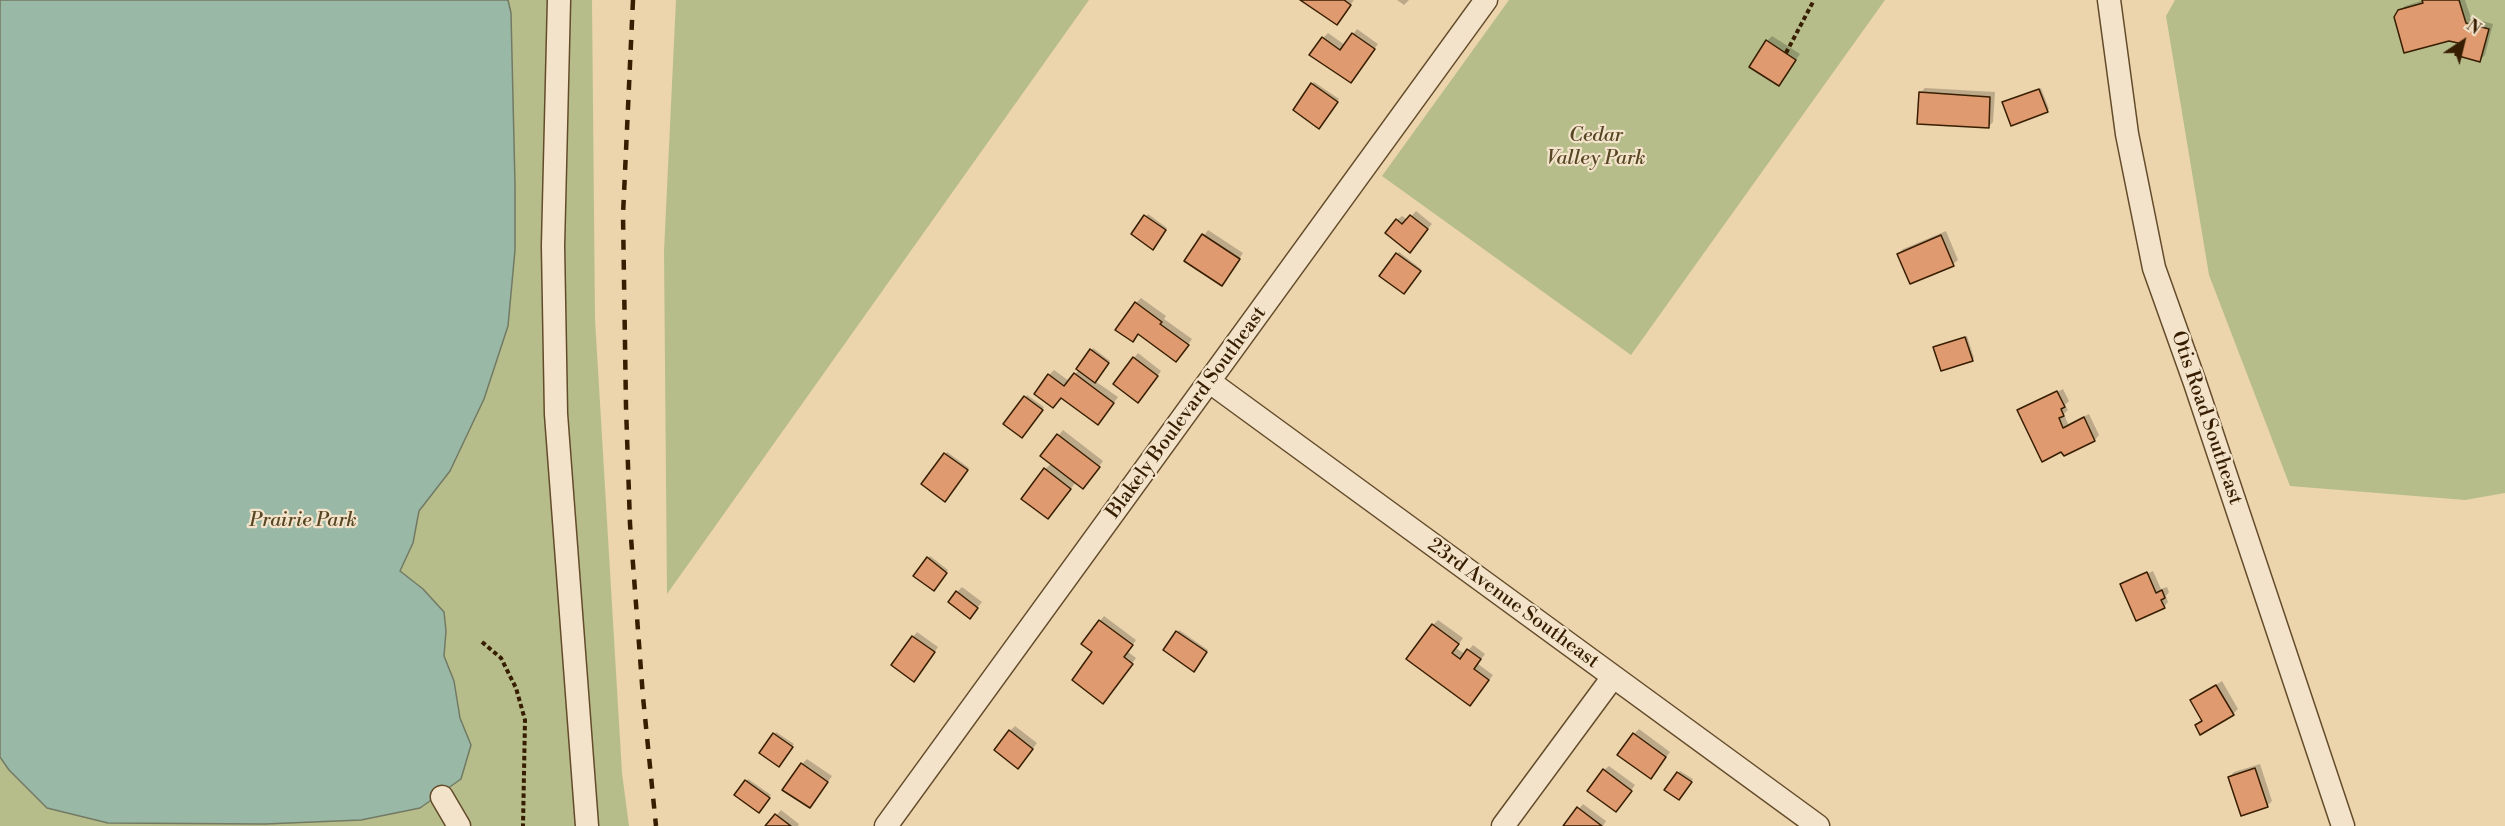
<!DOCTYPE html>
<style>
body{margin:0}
#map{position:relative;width:2505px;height:826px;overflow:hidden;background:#ecd4ad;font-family:"Libre Bodoni",serif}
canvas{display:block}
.north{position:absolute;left:2433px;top:12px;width:60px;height:60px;-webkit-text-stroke:4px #f3e3ca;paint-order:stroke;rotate:35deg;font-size:16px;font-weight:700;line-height:24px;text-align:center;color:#371e00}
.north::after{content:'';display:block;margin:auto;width:21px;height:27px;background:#371e00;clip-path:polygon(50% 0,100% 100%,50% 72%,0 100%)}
</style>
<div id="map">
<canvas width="2505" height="826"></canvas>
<div class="north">N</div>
</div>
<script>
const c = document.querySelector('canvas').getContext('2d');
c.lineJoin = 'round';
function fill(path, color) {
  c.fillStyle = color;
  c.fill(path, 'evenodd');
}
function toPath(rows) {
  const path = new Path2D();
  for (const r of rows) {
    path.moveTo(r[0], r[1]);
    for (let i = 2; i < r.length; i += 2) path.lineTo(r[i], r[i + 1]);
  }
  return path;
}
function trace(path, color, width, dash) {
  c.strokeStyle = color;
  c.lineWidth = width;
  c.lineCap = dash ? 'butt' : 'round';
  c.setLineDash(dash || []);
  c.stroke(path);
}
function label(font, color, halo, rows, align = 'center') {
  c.font = font + ' "Libre Bodoni",serif';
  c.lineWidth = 4.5;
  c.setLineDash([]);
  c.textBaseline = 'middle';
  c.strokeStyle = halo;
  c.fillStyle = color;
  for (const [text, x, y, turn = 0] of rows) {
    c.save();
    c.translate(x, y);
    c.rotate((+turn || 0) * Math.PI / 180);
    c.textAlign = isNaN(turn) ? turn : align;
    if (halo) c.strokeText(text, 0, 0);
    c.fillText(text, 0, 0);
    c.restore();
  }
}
fill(toPath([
 [0,0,592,0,595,319,622,773,629,826,0,826],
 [676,0,1089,0,667,594,664,251],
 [1509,0,1885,0,1631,355,1382,176],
 [2175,0,2505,0,2505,493,2465,500,2290,486,2209,275,2166,16]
]), '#b6bd8b');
const water = toPath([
 [0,0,508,0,511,13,515,185,515,250,508,326,484,399,450,471,419,511,413,543,400,571,423,589,444,612,446,631,444,656,454,681,460,718,471,745,461,779,420,808,361,820,265,824,108,823,47,808,9,770,0,757,0,0]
]);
fill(water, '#99b8a6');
trace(water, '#727a64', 1.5);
fill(toPath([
 [1303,0,1354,0,1337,23],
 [1397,0,1409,0,1404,5],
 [2424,0,2465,0,2471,18,2493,24,2485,55,2480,60,2460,42,2399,11,2405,6],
 [1357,29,1378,44,1351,81,1323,38,1328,33,1345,45],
 [1772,36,1800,54,1779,84,1767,41],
 [1314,82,1339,99,1321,125,1312,84],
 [1925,88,1995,92,1993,122,1988,127,1920,93],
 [2041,88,2049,109,2047,111,2004,103],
 [1416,211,1432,224,1414,246,1397,220,1402,216,1408,220],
 [1148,214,1167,228,1155,246,1133,234],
 [1208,230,1243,253,1226,279,1186,260],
 [1946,231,1958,260,1953,264,1910,282,1899,254,1903,249],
 [1399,252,1421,269,1406,290,1397,254],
 [1141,298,1166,316,1164,319,1192,339,1181,355,1139,333,1137,335,1136,303],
 [1967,336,1974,358,1972,360,1935,347],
 [1093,348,1110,361,1095,381,1118,397,1103,418,1049,375,1054,370,1069,381,1079,370],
 [1138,353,1161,371,1143,396,1134,358],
 [2063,389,2069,401,2065,405,2068,410,2064,414,2068,424,2089,414,2099,435,2095,440,2064,454,2018,411],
 [1027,395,1044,407,1024,434,1026,397],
 [1063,430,1103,461,1087,482,1076,482,1052,513,1045,469,1052,463,1042,456],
 [947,452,969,468,946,498,923,484],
 [930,556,948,570,935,587,928,558],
 [2153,571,2161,589,2167,587,2169,592,2166,596,2168,602,2164,607,2122,585,2125,581,2125,584],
 [962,587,982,602,974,612,957,592],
 [1104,616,1136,640,1128,652,1136,658,1108,697,1094,652,1100,621],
 [1438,620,1463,638,1456,648,1465,654,1473,645,1485,654,1478,664,1493,675,1475,699,1433,625],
 [1179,630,1208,650,1195,668,1165,650],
 [917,632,938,647,919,675,913,637],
 [2222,681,2238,709,2233,714,2197,725,2203,720,2192,700],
 [1015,726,1037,743,1023,762,1010,731],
 [1639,729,1670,752,1655,772,1634,734],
 [776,732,794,744,781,763,761,752],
 [807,759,832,776,814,802,802,764],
 [2260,764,2272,801,2267,806,2229,777,2234,772],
 [1609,766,1635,785,1621,805,1604,770],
 [1680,771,1693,779,1680,797,1666,789],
 [748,779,771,795,761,809,737,795],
 [1583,804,1606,821,1603,826,1565,826],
 [781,810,799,824,798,826,767,826]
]), '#0003');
const building = toPath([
 [1300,0,1344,0,1351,5,1337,25,1300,0],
 [2422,0,2459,0,2466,23,2489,29,2480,62,2455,55,2458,43,2449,41,2404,53,2394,17,2398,10,2423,3,2422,0],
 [1352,33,1375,49,1351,83,1309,55,1322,37,1340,50,1352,33],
 [1766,40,1796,60,1779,86,1749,67,1766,40],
 [1311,83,1338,102,1319,129,1293,110,1311,83],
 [2039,89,2048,112,2011,126,2002,102,2039,89],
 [1919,92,1990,97,1989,128,1917,124,1919,92],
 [1144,215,1166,230,1153,250,1131,234,1144,215],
 [1410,215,1428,229,1410,253,1385,233,1396,219,1402,224,1410,215],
 [1202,234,1240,259,1222,286,1184,261,1202,234],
 [1941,235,1954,266,1910,284,1897,254,1941,235],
 [1396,253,1421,271,1404,294,1379,276,1396,253],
 [1135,302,1162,322,1160,324,1189,345,1176,362,1138,334,1133,342,1115,330,1135,302],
 [1965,337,1973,361,1941,371,1933,347,1965,337],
 [1090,349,1109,363,1095,383,1076,369,1090,349],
 [1133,357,1158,376,1138,403,1113,384,1133,357],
 [1074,373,1114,403,1098,425,1061,398,1053,408,1034,394,1048,374,1064,386,1074,373],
 [2057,391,2065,407,2061,409,2064,416,2059,418,2063,428,2084,417,2095,441,2064,456,2061,452,2042,462,2017,410,2057,391],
 [1024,396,1043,410,1022,438,1003,424,1024,396],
 [1057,434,1100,467,1083,489,1040,456,1057,434],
 [944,453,968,470,945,502,921,484,944,453],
 [1044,468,1071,489,1048,519,1021,499,1044,468],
 [927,557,947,573,934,591,913,576,927,557],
 [2147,572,2156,593,2162,590,2165,598,2161,600,2165,608,2136,621,2120,584,2147,572],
 [956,591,978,608,970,619,948,602,956,591],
 [1099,620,1133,645,1124,657,1133,664,1103,704,1072,680,1092,652,1081,644,1099,620],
 [1432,624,1459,644,1452,653,1460,659,1467,649,1481,659,1474,669,1489,680,1470,706,1406,659,1432,624],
 [1176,631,1207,652,1194,672,1163,650,1176,631],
 [912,636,935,652,914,682,891,665,912,636],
 [2216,685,2234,715,2200,735,2195,725,2202,721,2190,700,2216,685],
 [1009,730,1033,749,1018,769,994,750,1009,730],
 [773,733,793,747,779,767,759,753,773,733],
 [1633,733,1666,757,1651,779,1617,755,1633,733],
 [801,763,828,782,810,808,782,790,801,763],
 [2255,768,2268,807,2241,816,2228,777,2255,768],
 [1603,769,1632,791,1616,812,1587,791,1603,769],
 [1677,772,1692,782,1679,800,1664,790,1677,772],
 [745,780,770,798,759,813,734,795,745,780],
 [1577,807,1602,826,1563,826,1577,807],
 [775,814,791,826,765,826,775,814]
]);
fill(building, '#df9a70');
trace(building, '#371e00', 1.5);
const minor = toPath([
 [559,0,553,246,556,414,587,826],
 [2109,0,2127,134,2154,268,2195,383,2343,826],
 [1210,382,1818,826],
 [442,797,459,826],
 [886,826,1486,0],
 [1503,826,1613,677]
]);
trace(minor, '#644c2b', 25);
trace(toPath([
 [1786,53,1814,0],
 [482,642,501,658,516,688,525,720,523,826]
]), '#371e00', 4, [4.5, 3]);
trace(minor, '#f3e3ca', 22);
trace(toPath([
 [633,0,623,215,626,407,630,524,643,697,656,826]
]), '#371e00', 4.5, [10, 10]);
label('italic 20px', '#574623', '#f3e3ca', [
 ["Cedar",1596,136],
 ["Valley Park",1596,159],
 ["Prairie Park",303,521]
]);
label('20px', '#371e00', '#f3e3ca', [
 ["Blakely Boulevard Southeast",1187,413,-54],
 ["Otis Road Southeast",2206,418,71],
 ["23rd Avenue Southeast",1513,604,36]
]);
</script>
